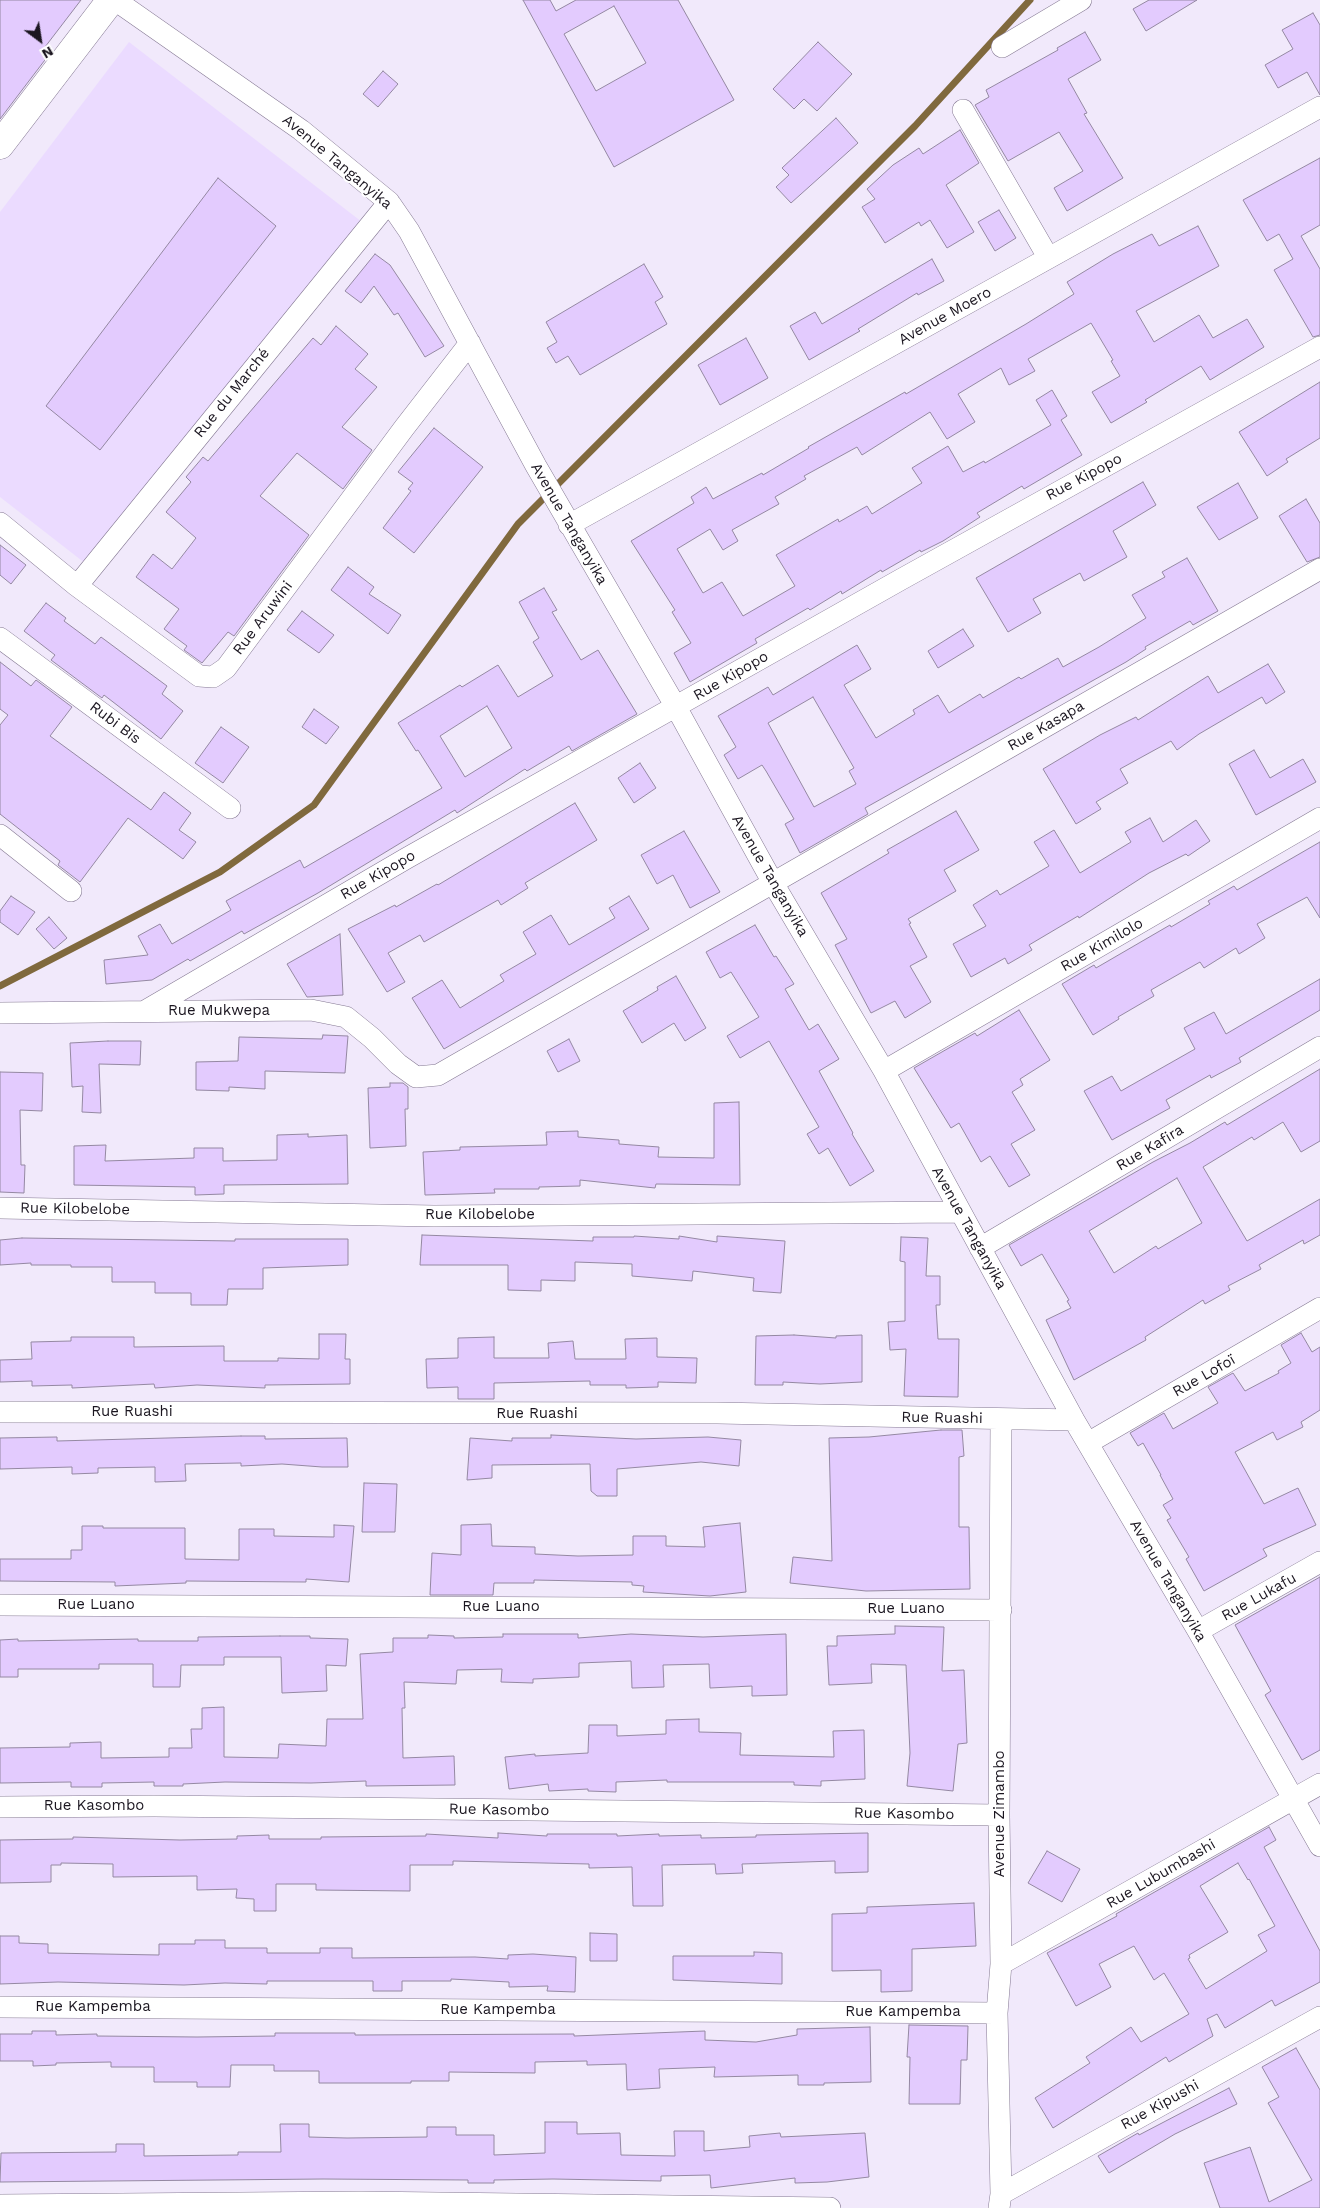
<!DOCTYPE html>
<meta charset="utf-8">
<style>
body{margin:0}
#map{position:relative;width:1320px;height:2208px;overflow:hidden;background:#f1e9fb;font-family:"Work Sans",sans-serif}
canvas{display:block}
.north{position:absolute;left:15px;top:15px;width:50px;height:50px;-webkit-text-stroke:4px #fff;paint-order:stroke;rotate:149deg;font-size:14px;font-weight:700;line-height:20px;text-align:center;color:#1b1620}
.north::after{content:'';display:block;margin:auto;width:18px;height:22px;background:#1b1620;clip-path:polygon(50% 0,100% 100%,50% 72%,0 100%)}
</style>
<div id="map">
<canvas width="1320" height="2208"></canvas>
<div class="north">N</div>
</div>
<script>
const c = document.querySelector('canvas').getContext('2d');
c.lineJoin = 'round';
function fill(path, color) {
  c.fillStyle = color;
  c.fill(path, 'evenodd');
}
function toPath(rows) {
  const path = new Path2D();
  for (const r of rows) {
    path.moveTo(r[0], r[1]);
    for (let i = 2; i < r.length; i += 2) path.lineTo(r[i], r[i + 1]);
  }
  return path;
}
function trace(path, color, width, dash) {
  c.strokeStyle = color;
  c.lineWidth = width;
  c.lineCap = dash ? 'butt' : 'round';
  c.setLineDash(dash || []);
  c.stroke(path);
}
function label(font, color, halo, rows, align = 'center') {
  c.font = font + ' "Work Sans",sans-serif';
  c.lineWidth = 4;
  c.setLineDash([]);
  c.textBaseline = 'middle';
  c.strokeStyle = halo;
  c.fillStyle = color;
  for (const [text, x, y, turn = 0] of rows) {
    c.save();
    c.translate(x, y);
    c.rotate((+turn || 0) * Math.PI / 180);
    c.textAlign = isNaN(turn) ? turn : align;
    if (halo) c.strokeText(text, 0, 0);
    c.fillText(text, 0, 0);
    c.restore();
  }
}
fill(toPath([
 [129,42,362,222,90,567,0,497,0,212]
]), '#ebdbff');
trace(toPath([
 [0,986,220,872,314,805,518,524,915,126,1030,0]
]), '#80693d', 7);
const building = toPath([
 [0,0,81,0,45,47,51,52,0,119,0,0],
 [523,0,550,0,556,11,576,0,678,0,734,100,614,167,523,0],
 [614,6,646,63,596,91,564,34,614,6],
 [1149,0,1197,0,1146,31,1133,9,1149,0],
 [1313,13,1320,25,1320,95,1307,72,1278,88,1265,65,1293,49,1282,30,1313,13],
 [1085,32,1101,60,1068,79,1087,113,1084,114,1123,178,1067,211,1054,188,1083,171,1059,132,1008,161,975,105,989,97,986,90,1058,50,1057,48,1085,32],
 [818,42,852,74,817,111,804,99,794,109,773,89,818,42],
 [383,71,398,84,378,107,363,94,383,71],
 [836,118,858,143,791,203,776,187,789,175,782,168,836,118],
 [960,130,979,163,946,185,974,232,947,248,930,220,921,226,919,222,885,243,862,207,875,199,867,189,893,165,919,148,923,154,960,130],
 [1320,158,1320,225,1301,236,1320,269,1320,335,1313,337,1274,270,1293,259,1279,234,1267,241,1243,200,1320,158],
 [218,178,276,226,100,450,46,406,218,178],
 [999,210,1016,238,995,251,978,222,999,210],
 [1198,226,1219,266,1136,311,1154,342,1199,315,1213,338,1247,319,1264,347,1210,380,1201,366,1145,400,1147,402,1111,423,1092,392,1120,376,1111,361,1113,360,1091,323,1028,359,1035,371,1009,385,1001,368,958,394,975,422,947,439,930,412,862,455,857,447,804,476,806,479,775,497,779,504,732,530,738,541,723,550,710,529,677,549,703,593,722,582,743,616,795,586,776,555,838,519,839,522,867,506,872,514,922,483,912,468,948,446,963,472,984,461,985,463,1051,425,1036,400,1052,390,1067,416,1061,420,1082,455,1024,489,1022,486,977,513,980,517,943,541,921,552,920,550,882,572,881,570,842,594,841,591,810,610,808,608,755,639,757,643,690,682,674,653,691,643,672,612,675,610,631,541,694,503,691,497,706,487,713,499,762,473,763,475,809,448,808,447,905,392,906,394,1026,324,1074,294,1067,282,1113,254,1152,234,1159,246,1198,226],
 [375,254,390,265,444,346,425,357,398,313,394,315,374,286,361,303,345,291,375,254],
 [932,259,944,281,918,295,917,293,858,329,860,331,809,360,790,326,815,312,822,324,932,259],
 [644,264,663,297,655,302,667,324,580,375,568,356,556,363,547,348,557,342,546,322,644,264],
 [336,326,368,354,355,369,377,387,342,427,372,450,343,489,297,453,260,496,309,535,234,636,228,632,202,663,184,650,187,646,164,629,179,609,136,577,153,554,172,569,196,538,166,512,191,482,186,477,203,457,208,461,313,338,321,345,336,326],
 [746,338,768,378,720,405,698,365,746,338],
 [1320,382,1320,438,1286,459,1288,462,1267,476,1239,432,1320,382],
 [434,428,483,467,414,553,383,528,411,491,408,489,413,483,398,472,434,428],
 [1143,482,1156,505,1113,531,1127,557,1084,581,1080,573,1033,599,1041,613,1008,632,976,578,1143,482],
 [1238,483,1258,518,1219,540,1197,507,1238,483],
 [1306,499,1320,523,1320,557,1307,562,1279,516,1306,499],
 [0,545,26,565,11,584,0,575,0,545],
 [1187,558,1218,611,1193,625,1190,621,1145,647,1146,649,1126,662,865,808,868,814,800,853,785,824,794,819,766,771,762,765,738,779,724,755,736,747,718,716,768,687,773,695,857,645,871,669,844,685,876,738,915,714,913,710,938,695,949,713,980,694,983,698,1019,677,1021,679,1058,658,1063,667,1099,647,1146,618,1132,595,1165,577,1162,572,1187,558],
 [813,697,854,768,849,771,856,784,814,807,768,723,813,697],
 [348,567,374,587,369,594,401,615,388,634,331,590,348,567],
 [544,588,557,610,552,612,581,660,598,650,637,714,572,751,569,746,527,771,525,769,457,813,455,810,318,893,244,934,242,931,190,961,188,959,152,980,106,984,104,960,148,955,138,936,160,924,172,944,231,910,226,901,300,860,304,868,442,788,418,750,416,751,398,723,460,685,462,687,498,665,518,697,553,676,533,642,539,638,519,602,544,588],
 [487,706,512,748,465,777,440,736,487,706],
 [46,603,66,618,64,621,95,644,101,637,167,686,162,694,183,711,161,739,104,695,102,698,51,660,55,655,24,631,46,603],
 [302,611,334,635,319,653,287,630,302,611],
 [963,629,974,646,938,668,928,651,963,629],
 [0,662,31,686,36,680,72,707,50,736,151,810,164,792,191,813,179,830,196,842,183,859,128,818,80,882,58,865,60,861,0,814,0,725,8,715,0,709,0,662],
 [1268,664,1285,692,1266,704,1262,697,1199,734,1177,750,1171,741,1120,769,1128,783,1096,802,1101,809,1076,824,1043,769,1100,735,1136,717,1138,720,1208,676,1218,693,1268,664],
 [314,709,339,727,326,744,302,727,314,709],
 [221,727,249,747,223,783,195,763,221,727],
 [1254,750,1270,778,1303,759,1316,782,1256,815,1229,764,1254,750],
 [640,763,656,788,634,803,618,778,640,763],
 [575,803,597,840,525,883,528,888,501,905,498,900,424,942,420,935,388,953,405,982,387,992,348,929,395,905,396,907,437,884,438,885,575,803],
 [956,811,979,850,944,870,956,891,908,919,911,923,909,924,927,957,910,966,931,1002,905,1018,895,1001,871,1013,835,945,847,939,821,893,889,853,887,850,956,811],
 [1150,818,1163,842,1196,820,1210,841,1188,856,1186,854,1149,873,1079,918,1078,916,1029,945,1032,950,1008,964,1005,958,971,977,953,944,986,926,973,905,997,890,1000,895,1049,866,1034,842,1054,830,1080,873,1131,842,1125,832,1150,818],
 [684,831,720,892,690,908,673,875,657,884,641,855,684,831],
 [1320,842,1320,918,1307,897,1257,924,1265,938,1239,954,1236,948,1204,968,1200,962,1151,990,1154,996,1118,1017,1119,1019,1093,1035,1062,984,1094,965,1096,968,1170,925,1171,927,1210,904,1208,901,1234,886,1237,890,1320,842],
 [11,896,35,912,18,935,0,922,0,911,11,896],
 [629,896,649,929,444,1049,412,998,442,980,460,1008,504,981,500,975,536,954,523,932,551,915,569,945,615,918,609,908,629,896],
 [49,917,67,938,54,949,36,929,49,917],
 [755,925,774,957,776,956,794,984,785,989,809,1030,818,1024,839,1059,819,1071,853,1133,852,1134,874,1171,850,1186,828,1148,819,1154,807,1134,819,1127,769,1041,740,1058,727,1036,759,1017,731,972,720,978,706,952,755,925],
 [340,934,343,995,307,997,287,964,340,934],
 [676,976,706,1028,685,1041,674,1023,642,1043,623,1011,658,990,657,987,676,976],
 [1320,979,1320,1010,1239,1058,1241,1062,1211,1078,1210,1075,1166,1100,1170,1108,1112,1140,1084,1091,1112,1076,1121,1091,1195,1049,1184,1028,1214,1012,1226,1034,1320,979],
 [1019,1010,1050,1060,1020,1079,1023,1085,1012,1092,1035,1130,1011,1144,1030,1175,1009,1187,990,1156,981,1162,959,1123,951,1128,914,1068,975,1033,977,1036,1019,1010],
 [323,1035,348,1036,345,1073,265,1071,265,1089,229,1087,229,1091,196,1090,196,1062,238,1061,239,1037,322,1039,323,1035],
 [569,1039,580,1061,558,1072,547,1051,569,1039],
 [108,1041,141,1041,140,1065,99,1064,101,1113,82,1112,83,1086,72,1087,70,1043,108,1041],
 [1320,1069,1320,1141,1301,1152,1283,1122,1254,1140,1252,1137,1203,1167,1247,1241,1320,1199,1320,1235,1304,1244,1303,1240,1259,1265,1261,1269,1228,1286,1230,1290,1205,1304,1203,1300,1145,1337,1146,1340,1074,1380,1046,1320,1071,1308,1067,1301,1069,1300,1042,1254,1021,1266,1009,1245,1153,1162,1190,1143,1225,1122,1227,1125,1320,1069],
 [1177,1178,1202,1223,1158,1249,1156,1246,1114,1273,1089,1231,1177,1178],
 [0,1072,43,1073,42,1111,20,1110,21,1165,25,1165,24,1193,0,1192,0,1072],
 [390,1083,403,1083,408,1087,408,1109,405,1109,406,1146,370,1148,368,1088,390,1087,390,1083],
 [739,1102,740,1185,656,1184,655,1188,580,1180,580,1186,539,1187,539,1189,494,1189,495,1193,425,1195,423,1152,460,1150,460,1147,547,1145,546,1132,578,1131,578,1137,619,1140,619,1144,659,1147,658,1157,714,1158,714,1103,739,1102],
 [308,1134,308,1137,347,1135,348,1184,224,1185,224,1194,195,1195,195,1187,74,1185,74,1146,106,1145,105,1161,194,1158,194,1148,223,1148,223,1161,277,1160,277,1135,308,1134],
 [422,1235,593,1241,593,1237,634,1237,634,1236,679,1239,679,1236,717,1242,717,1236,785,1241,781,1293,753,1291,754,1278,693,1271,692,1281,632,1276,632,1264,575,1262,575,1281,541,1280,541,1291,508,1290,508,1265,420,1265,422,1235],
 [901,1237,928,1238,926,1276,940,1276,940,1305,936,1305,938,1339,959,1339,958,1397,904,1396,906,1349,890,1350,888,1322,905,1321,905,1262,900,1261,901,1237],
 [22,1238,235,1241,235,1239,348,1239,348,1265,263,1268,263,1289,228,1289,227,1305,191,1305,191,1293,155,1293,155,1282,112,1282,112,1267,71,1267,71,1265,31,1265,31,1263,0,1265,0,1240,22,1238],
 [1301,1333,1312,1352,1320,1347,1320,1410,1301,1422,1303,1427,1277,1440,1273,1432,1235,1452,1264,1504,1298,1488,1316,1525,1263,1549,1267,1556,1204,1591,1186,1559,1189,1557,1167,1520,1171,1518,1163,1505,1173,1499,1160,1475,1161,1475,1143,1443,1138,1446,1130,1433,1164,1413,1173,1429,1218,1403,1208,1387,1233,1373,1245,1391,1279,1373,1278,1371,1291,1363,1281,1345,1301,1333],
 [319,1334,346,1334,345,1359,350,1359,350,1384,265,1385,265,1388,197,1385,155,1388,154,1384,72,1388,72,1385,32,1386,32,1381,0,1382,0,1360,32,1359,31,1342,71,1341,71,1337,134,1337,134,1347,224,1346,224,1361,278,1361,278,1358,319,1359,319,1334],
 [794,1335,836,1338,836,1336,862,1335,862,1382,820,1384,783,1382,783,1385,755,1385,756,1336,794,1335],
 [494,1337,494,1358,549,1358,548,1343,573,1341,575,1359,626,1359,625,1339,657,1338,657,1357,697,1358,696,1383,658,1382,658,1387,626,1388,626,1385,590,1385,590,1381,494,1383,494,1399,458,1399,458,1387,427,1388,426,1359,458,1358,458,1338,494,1337],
 [941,1430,962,1430,964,1456,959,1457,959,1527,969,1527,970,1589,866,1591,790,1583,793,1557,832,1561,829,1438,869,1437,941,1430],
 [551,1435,636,1439,708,1437,741,1440,739,1466,701,1462,617,1469,617,1496,597,1496,591,1491,590,1464,492,1465,492,1478,467,1480,470,1438,512,1441,512,1438,551,1438,551,1435],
 [241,1436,265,1436,265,1439,347,1438,348,1467,322,1467,282,1464,241,1466,241,1463,185,1464,186,1481,155,1482,155,1467,98,1468,98,1473,72,1474,72,1467,0,1469,0,1438,57,1437,57,1441,241,1436],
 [364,1483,397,1484,395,1532,362,1532,364,1483],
 [740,1523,746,1592,710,1596,643,1592,644,1586,632,1585,632,1582,534,1580,534,1583,494,1583,493,1595,430,1595,432,1553,461,1555,461,1525,491,1524,492,1546,535,1547,535,1554,578,1556,633,1555,633,1536,666,1536,666,1546,705,1547,703,1527,740,1523],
 [334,1525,354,1526,349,1582,306,1579,306,1582,186,1581,186,1583,115,1586,115,1582,0,1581,0,1559,71,1559,71,1550,82,1550,82,1526,103,1526,103,1528,185,1528,185,1559,239,1560,239,1529,274,1529,274,1536,334,1537,334,1525],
 [1320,1577,1320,1750,1302,1760,1265,1695,1271,1691,1235,1625,1320,1577],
 [895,1626,944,1627,942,1671,964,1670,967,1743,958,1744,953,1791,907,1786,910,1753,906,1665,871,1664,872,1683,829,1685,827,1646,837,1646,837,1636,895,1634,895,1626],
 [503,1634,578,1634,578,1638,631,1634,703,1637,786,1634,787,1695,752,1696,752,1686,710,1688,709,1664,663,1665,664,1687,632,1688,631,1661,579,1663,579,1677,533,1679,533,1683,501,1682,502,1669,457,1670,456,1684,404,1682,405,1708,402,1708,403,1758,454,1756,455,1785,366,1786,366,1781,311,1783,225,1782,183,1784,183,1786,154,1786,154,1782,102,1783,102,1787,71,1787,71,1782,0,1783,0,1748,70,1747,70,1743,101,1742,101,1758,169,1757,169,1748,192,1748,191,1729,202,1729,202,1708,224,1707,224,1757,278,1758,279,1744,326,1746,327,1719,363,1719,360,1654,393,1652,393,1638,428,1638,428,1635,454,1636,454,1638,503,1637,503,1634],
 [280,1636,310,1636,310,1638,348,1639,346,1666,326,1665,327,1691,282,1693,281,1657,224,1657,224,1665,181,1665,180,1687,153,1687,153,1664,99,1664,99,1669,18,1669,18,1677,0,1677,0,1640,18,1639,18,1641,138,1639,138,1641,198,1641,198,1637,280,1636],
 [699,1719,699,1732,741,1733,740,1755,834,1757,833,1731,864,1730,865,1779,821,1781,821,1786,794,1785,794,1782,667,1782,667,1780,616,1782,616,1792,588,1791,588,1789,549,1791,548,1784,509,1789,505,1757,535,1754,535,1756,588,1753,589,1725,617,1725,617,1736,666,1734,666,1720,699,1719],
 [1269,1827,1276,1840,1264,1847,1320,1951,1320,1982,1275,2006,1272,2000,1225,2028,1217,2014,1207,2019,1213,2036,1169,2062,1166,2057,1053,2128,1035,2098,1090,2063,1086,2057,1131,2027,1141,2042,1189,2014,1164,1973,1154,1980,1134,1946,1099,1964,1111,1987,1076,2006,1047,1953,1117,1916,1116,1914,1269,1827],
 [1238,1863,1248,1880,1249,1879,1275,1926,1258,1935,1267,1951,1206,1989,1188,1959,1190,1958,1189,1955,1228,1932,1200,1886,1238,1863],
 [498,1833,547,1836,547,1834,617,1834,617,1836,659,1834,659,1836,701,1835,701,1838,756,1837,756,1835,868,1833,868,1872,835,1873,835,1861,742,1864,743,1873,716,1874,715,1864,662,1865,663,1906,633,1906,632,1867,589,1868,589,1864,453,1861,453,1865,410,1865,410,1891,316,1890,316,1884,276,1884,276,1911,254,1911,254,1899,236,1898,237,1889,197,1890,197,1876,113,1877,113,1864,61,1863,61,1865,51,1865,51,1882,0,1883,0,1840,73,1839,73,1837,180,1840,237,1839,237,1836,269,1835,269,1839,321,1839,321,1837,426,1836,426,1834,498,1838,498,1833],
 [1047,1851,1080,1869,1062,1902,1028,1883,1047,1851],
 [974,1903,976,1946,912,1949,912,1991,881,1992,881,1970,832,1971,832,1914,867,1913,867,1907,974,1903],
 [590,1933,617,1934,617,1961,590,1961,590,1933],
 [0,1936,19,1936,19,1943,48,1944,48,1953,159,1955,159,1944,195,1944,195,1940,225,1940,225,1948,267,1948,267,1953,320,1953,320,1948,352,1948,352,1958,475,1957,508,1959,508,1955,533,1954,576,1957,575,1992,547,1991,548,1986,509,1987,509,1982,451,1979,451,1981,402,1981,402,1991,373,1991,373,1981,267,1981,267,1984,225,1983,184,1985,58,1982,0,1984,0,1936],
 [754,1952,782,1953,782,1984,673,1980,673,1956,754,1956,754,1952],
 [909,2025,968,2026,967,2060,961,2060,960,2104,909,2104,910,2057,907,2057,909,2025],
 [870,2027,871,2082,824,2083,824,2085,798,2085,798,2075,714,2077,715,2067,659,2069,660,2088,627,2090,626,2064,587,2065,587,2061,535,2062,535,2073,449,2072,449,2081,411,2081,411,2083,319,2083,319,2071,274,2071,274,2065,231,2065,230,2087,197,2087,197,2082,154,2082,154,2067,111,2067,111,2062,56,2063,56,2065,33,2066,33,2061,0,2061,0,2034,32,2034,32,2031,56,2031,56,2035,97,2034,97,2036,197,2037,275,2036,275,2033,355,2033,355,2035,574,2034,574,2036,705,2031,705,2040,756,2042,797,2035,797,2029,870,2027],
 [1296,2048,1320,2090,1320,2208,1220,2208,1204,2163,1250,2147,1269,2202,1312,2180,1268,2103,1279,2097,1262,2067,1296,2048],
 [1229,2088,1237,2104,1175,2134,1109,2173,1098,2156,1138,2133,1139,2135,1229,2088],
 [545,2122,577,2122,577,2134,620,2133,621,2155,675,2156,674,2131,704,2131,704,2151,750,2147,749,2136,780,2133,781,2137,865,2133,869,2177,827,2182,795,2183,795,2178,711,2188,710,2175,661,2176,661,2181,553,2179,494,2180,494,2183,468,2183,468,2180,323,2179,0,2182,1,2153,116,2152,116,2144,144,2144,144,2156,238,2155,238,2152,281,2152,280,2124,309,2124,309,2137,347,2138,427,2137,427,2127,456,2127,456,2135,494,2135,494,2155,545,2153,545,2122]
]);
fill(building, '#e3cbfe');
trace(building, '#9488a2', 1);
const minor = toPath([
 [115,0,301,130,389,202,409,231,536,466,676,707,773,883,884,1071,1074,1420,1198,1631,1320,1846],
 [1002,47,1081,0],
 [963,110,1048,257],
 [0,523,77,586,199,676,213,677,226,668,404,428,470,343],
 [569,525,1320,107],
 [77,586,389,202],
 [0,638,230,808],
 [0,835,71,891],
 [145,1011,407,858,900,580,1320,347],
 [0,1013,311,1010,346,1017,372,1038,398,1064,416,1077,438,1075,1320,569],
 [884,1071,1320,818],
 [0,1208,434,1216,960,1212],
 [980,1248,1320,1047],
 [0,1412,717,1413,1074,1420],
 [1088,1443,1320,1308],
 [0,1605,1001,1610],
 [1198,1631,1320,1562],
 [0,1807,154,1806,999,1815],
 [1001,1964,1320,1784],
 [0,2007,997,2013],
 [1001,2194,1320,2017],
 [0,2205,361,2202,830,2208],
 [999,2208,1001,2194,997,2013,1001,1964,999,1815,1001,1420]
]);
const tertiary = toPath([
 [0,145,111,0]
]);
trace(minor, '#857993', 22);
trace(tertiary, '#857993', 29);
trace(minor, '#fff', 21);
trace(tertiary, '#fff', 28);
label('15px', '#1b1620', '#fff', [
 ["Avenue Tanganyika",337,162,40],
 ["Avenue Moero",945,316,-29],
 ["Rue du Marché",232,393,-51],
 ["Rue Kipopo",1084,477,-28],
 ["Avenue Tanganyika",569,524,60],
 ["Rue Aruwini",263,618,-53],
 ["Rue Kipopo",731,676,-30],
 ["Rubi Bis",115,723,37],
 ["Rue Kasapa",1046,726,-30],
 ["Rue Kipopo",378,875,-30],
 ["Avenue Tanganyika",770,876,60],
 ["Rue Kimilolo",1102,945,-30],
 ["Rue Mukwepa",219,1011],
 ["Rue Kafira",1150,1148,-31],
 ["Rue Kilobelobe",75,1209,1],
 ["Rue Kilobelobe",480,1215],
 ["Avenue Tanganyika",969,1228,61],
 ["Rue Lofoï",1204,1376,-30],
 ["Rue Ruashi",132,1412],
 ["Rue Ruashi",537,1414],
 ["Rue Ruashi",942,1418,1],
 ["Avenue Tanganyika",1168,1581,60],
 ["Rue Lukafu",1259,1597,-29],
 ["Rue Luano",96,1605],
 ["Rue Luano",501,1607],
 ["Rue Luano",906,1609],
 ["Rue Kasombo",94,1806],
 ["Rue Kasombo",499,1810,1],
 ["Rue Kasombo",904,1814,1],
 ["Avenue Zimambo",1000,1814,-90],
 ["Rue Lubumbashi",1161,1874,-30],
 ["Rue Kampemba",93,2007],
 ["Rue Kampemba",498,2010],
 ["Rue Kampemba",903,2012],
 ["Rue Kipushi",1160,2105,-29]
]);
</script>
